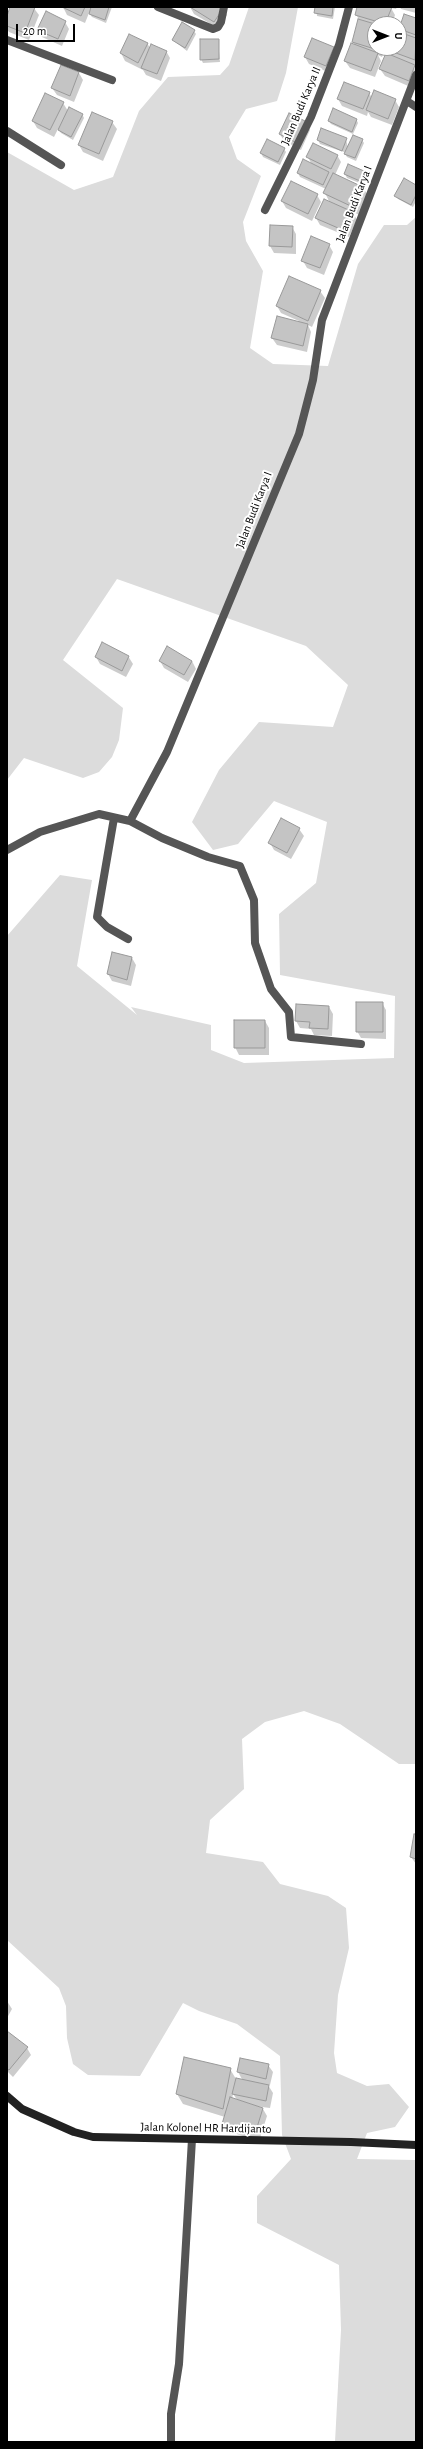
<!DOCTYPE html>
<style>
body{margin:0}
#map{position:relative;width:423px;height:2449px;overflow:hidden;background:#fff;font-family:"Alegreya Sans",sans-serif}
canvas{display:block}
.frame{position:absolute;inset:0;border:8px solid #000;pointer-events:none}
.north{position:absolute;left:367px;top:16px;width:40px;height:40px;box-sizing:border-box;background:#fff;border:1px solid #999;border-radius:50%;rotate:90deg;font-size:11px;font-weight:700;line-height:16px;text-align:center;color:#000}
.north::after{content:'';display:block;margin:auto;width:14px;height:18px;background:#000;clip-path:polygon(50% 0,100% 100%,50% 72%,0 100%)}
.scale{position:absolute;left:16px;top:24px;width:59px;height:18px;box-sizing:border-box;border:2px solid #000;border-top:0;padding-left:5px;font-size:12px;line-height:14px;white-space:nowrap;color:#000;-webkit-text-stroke:3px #fff;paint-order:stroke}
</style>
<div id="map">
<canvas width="423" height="2449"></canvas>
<div class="frame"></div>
<div class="north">U</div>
<div class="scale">20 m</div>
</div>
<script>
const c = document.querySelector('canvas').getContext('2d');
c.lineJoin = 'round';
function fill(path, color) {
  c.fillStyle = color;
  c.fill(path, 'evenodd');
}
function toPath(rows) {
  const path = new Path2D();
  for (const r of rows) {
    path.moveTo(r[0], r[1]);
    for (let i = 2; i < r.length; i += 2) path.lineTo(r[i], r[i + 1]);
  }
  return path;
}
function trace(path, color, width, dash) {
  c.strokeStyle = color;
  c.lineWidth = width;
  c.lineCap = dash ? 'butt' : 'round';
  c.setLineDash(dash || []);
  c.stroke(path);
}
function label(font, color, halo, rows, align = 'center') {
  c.font = font + ' "Alegreya Sans",sans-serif';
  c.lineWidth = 4;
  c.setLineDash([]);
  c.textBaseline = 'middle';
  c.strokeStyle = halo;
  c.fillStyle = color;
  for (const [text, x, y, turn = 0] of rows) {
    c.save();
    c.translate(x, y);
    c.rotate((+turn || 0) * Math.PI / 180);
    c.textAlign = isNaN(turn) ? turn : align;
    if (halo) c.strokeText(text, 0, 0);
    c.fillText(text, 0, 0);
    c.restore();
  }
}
fill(toPath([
 [249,7,298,7,286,73,277,101,246,109,229,137,237,159,261,176,243,222,246,241,263,271,250,348,273,364,328,366,358,264,384,225,407,225,416,217,416,1764,399,1764,340,1724,304,1711,265,1722,242,1739,244,1789,210,1820,206,1853,263,1862,280,1884,328,1896,346,1908,349,1948,338,1995,334,2053,337,2073,367,2086,389,2084,409,2107,395,2127,367,2133,357,2159,416,2160,416,2442,335,2442,341,2330,339,2265,257,2223,257,2196,291,2159,282,2135,280,2056,237,2024,199,2011,183,2003,140,2076,88,2075,73,2064,67,2038,66,2006,59,1988,7,1940,7,936,60,875,92,880,77,966,137,1015,131,1007,211,1025,211,1050,244,1063,394,1058,395,996,280,975,279,914,316,883,327,822,274,801,238,844,213,850,192,822,219,770,259,722,333,727,348,685,306,646,117,579,63,660,123,708,119,740,112,757,99,772,83,778,24,758,7,780,7,152,74,190,113,177,139,111,168,77,220,75,229,65]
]), '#dcdcdc');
fill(toPath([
 [11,7,33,7,39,15,29,40,9,32,7,29,7,18],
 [63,7,112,7,106,23,92,17,89,13,85,23,67,15],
 [190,7,223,7,227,15,219,29,194,14],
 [316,7,335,7,333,19,317,16],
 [359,7,397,7,396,9,391,8,395,15,392,24,375,24,375,48,385,48,382,57,378,55,381,61,375,77,350,68,345,61,355,46,353,42,359,20,356,14],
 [400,7,416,7,416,13,401,9],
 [416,19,416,65,414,64,416,80,413,88,385,76,380,69,390,56,386,48,399,48,399,33,403,35,400,29],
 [65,22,69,29,62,46,42,37,38,30],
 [194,31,196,34,187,51,173,40],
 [218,40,220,62,203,63,201,59],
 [147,43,150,48,166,51,170,58,161,81,146,75,143,70,125,61,121,53],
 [333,47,337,55,330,73,309,64,305,57],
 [61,66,79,73,83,80,74,102,57,95,52,88],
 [369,93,372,98,395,100,399,107,392,125,371,117,368,112,367,116,342,106,338,99],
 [63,103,68,111,82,114,84,118,73,140,61,133,58,129,54,137,37,128,33,121],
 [356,119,358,123,353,134,331,124,329,121],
 [112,122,117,129,103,161,83,152,79,145],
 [306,123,310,130,301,150,284,141,280,134],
 [322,129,346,139,348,148,362,140,364,143,356,161,347,157,344,152,320,144,318,140],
 [284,149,286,152,280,165,263,157,261,153],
 [337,155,341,162,335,175,364,189,368,196,359,215,352,211,357,220,349,237,320,225,316,218,330,203,325,193,326,189,300,177,298,173,312,165,308,157],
 [363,171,365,175,362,184,347,178,345,174],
 [416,186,416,201,413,207,398,199,396,196],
 [317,195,321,202,312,221,286,208,282,201],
 [271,226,292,227,296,234,296,254,274,253,270,246],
 [329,245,333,252,324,275,307,268,303,261],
 [320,291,325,298,312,327,308,325,311,332,307,352,277,345,272,338,299,321,281,313,277,306],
 [128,656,133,664,126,677,100,664,96,657],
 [160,661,192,661,196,669,188,682,164,668],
 [299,829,304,836,291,859,274,850,270,843],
 [113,954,132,958,136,965,131,986,112,981,108,974],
 [382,1003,386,1010,386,1039,361,1038,357,1031],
 [297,1005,329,1007,333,1014,332,1036,314,1035,311,1029,300,1028,296,1021],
 [265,1021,269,1028,269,1055,239,1055,235,1047],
 [416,1835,416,1864,411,1857],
 [7,2001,12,2009,7,2018],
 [7,2032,27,2048,31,2055,13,2077,7,2071],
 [268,2065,273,2072,270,2085,268,2085,273,2093,270,2108,254,2106,263,2109,267,2116,259,2141,227,2131,223,2124,225,2117,183,2104,177,2094,230,2069,236,2079,243,2081,238,2072],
 [233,2094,238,2101,232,2099]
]), '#0003');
const building = toPath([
 [10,7,35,7,25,33,7,26,7,16,10,7],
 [62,7,85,7,81,16,62,7],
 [91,7,109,7,105,20,89,14,91,7],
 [190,7,224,7,214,22,190,7],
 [315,7,333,7,332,16,314,13,315,7],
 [357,7,392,7,385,24,355,15,357,7],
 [46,11,66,21,58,39,37,30,46,11],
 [404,14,416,18,416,35,399,29,404,14],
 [358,19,375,24,375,48,379,48,378,50,352,42,358,19],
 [182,22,195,30,185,48,172,40,182,22],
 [399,32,416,38,415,60,385,49,399,48,399,32],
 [129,34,148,43,138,63,120,53,129,34],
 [312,38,334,47,326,66,304,57,312,38],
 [200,39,219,39,219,59,200,60,200,39],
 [351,43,378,53,371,71,344,61,351,43],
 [151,44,167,51,157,74,141,68,151,44],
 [386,53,415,65,409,81,379,69,386,53],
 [61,65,79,72,70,96,51,88,61,65],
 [344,82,370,92,363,109,337,99,344,82],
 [374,90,396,99,388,119,366,110,374,90],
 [45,93,64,102,50,130,32,121,45,93],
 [69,107,83,114,71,137,58,130,69,107],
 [333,108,357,119,352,132,328,121,333,108],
 [92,112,113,121,99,154,78,145,92,112],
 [289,113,307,122,297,143,279,134,289,113],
 [321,128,347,138,342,151,317,140,321,128],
 [353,135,363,139,355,158,344,154,353,135],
 [267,139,285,148,278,162,260,153,267,139],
 [313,143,338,155,331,169,306,157,313,143],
 [303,159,329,172,323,185,297,173,303,159],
 [348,164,364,171,360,181,344,174,348,164],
 [333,173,365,188,355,208,323,193,333,173],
 [404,178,416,185,416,195,411,205,394,196,404,178],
 [291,181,318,194,308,214,281,201,291,181],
 [324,199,353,212,345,231,315,218,324,199],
 [270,225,293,226,292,247,269,246,270,225],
 [311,236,330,244,320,268,301,261,311,236],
 [289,276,321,290,308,321,276,306,289,276],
 [277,316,308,324,303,346,271,338,277,316],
 [102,642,129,656,122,671,95,657,102,642],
 [167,646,192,661,184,675,159,661,167,646],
 [281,818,300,828,287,853,268,843,281,818],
 [112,952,132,957,127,980,107,974,112,952],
 [356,1002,383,1002,383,1032,356,1032,356,1002],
 [296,1004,329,1006,328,1029,309,1028,310,1022,295,1021,296,1004],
 [234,1020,265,1020,265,1048,234,1048,234,1020],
 [414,1834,416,1834,416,1859,410,1857,414,1834],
 [7,2031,28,2047,9,2070,7,2069,7,2031],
 [184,2057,231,2068,223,2109,176,2094,184,2057],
 [240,2058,269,2064,266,2079,237,2072,240,2058],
 [236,2078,269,2085,266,2101,232,2094,236,2078],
 [230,2097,263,2108,255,2134,222,2124,230,2097]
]);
fill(building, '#c4c4c4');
trace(building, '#999', 1);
trace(toPath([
 [158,7,213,29,218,27,221,22,224,7],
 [7,40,112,80],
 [407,101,416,107],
 [7,131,61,165],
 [265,210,311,117,339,45,349,7],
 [114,818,97,917,107,927,128,939],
 [130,821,162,838,208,857,240,866,254,900,255,943,271,989,289,1012,291,1037,361,1044],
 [7,850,40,832,99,814,130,821,167,752,299,434,313,380,322,320,416,75],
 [171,2442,171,2414,179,2364,192,2139]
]), '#555', 8);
trace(toPath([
 [7,2096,22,2109,74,2132,93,2137,351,2142,416,2145]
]), '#222', 8);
label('12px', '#000', '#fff', [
 ["Jalan Budi Karya II",301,106,-67],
 ["Jalan Budi Karya I",354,204,-69],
 ["Jalan Budi Karya I",254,510,-69],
 ["Jalan Kolonel HR Hardijanto",206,2128,1]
]);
</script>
